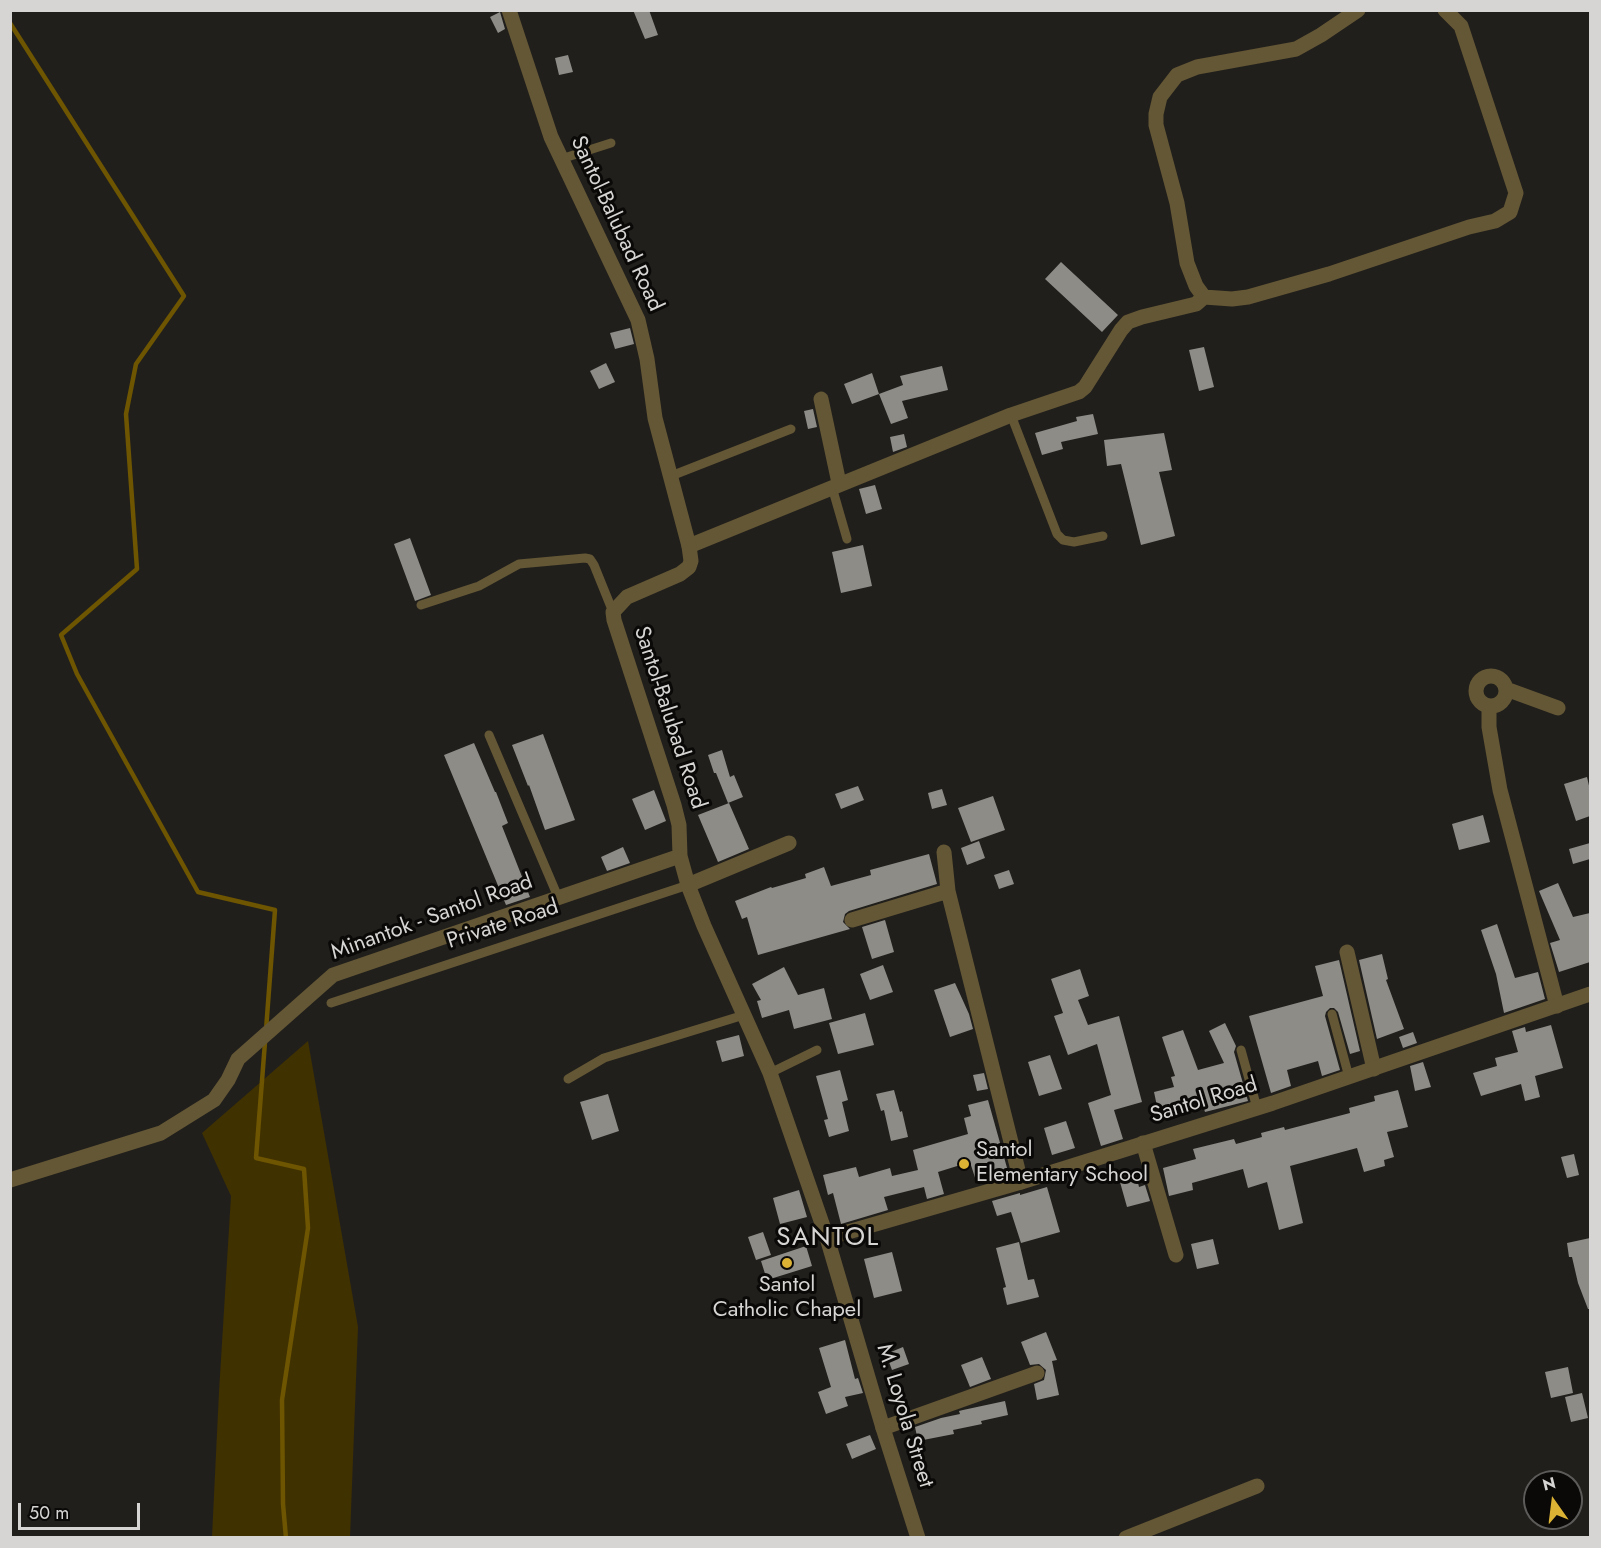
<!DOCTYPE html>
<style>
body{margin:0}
#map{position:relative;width:1601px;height:1548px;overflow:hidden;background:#211f1c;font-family:Jost,sans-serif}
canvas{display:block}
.frame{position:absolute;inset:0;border:12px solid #d6d5d3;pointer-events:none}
.north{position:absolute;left:1523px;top:1470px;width:60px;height:60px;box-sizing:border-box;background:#0a0908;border:2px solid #5c5b59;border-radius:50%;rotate:346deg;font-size:16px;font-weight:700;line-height:24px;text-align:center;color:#d6d5d3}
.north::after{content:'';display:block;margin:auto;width:21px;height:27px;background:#dbb233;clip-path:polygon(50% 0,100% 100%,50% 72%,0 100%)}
.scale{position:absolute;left:18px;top:1503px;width:122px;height:27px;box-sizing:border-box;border:3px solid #d6d5d3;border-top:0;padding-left:8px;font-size:18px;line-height:21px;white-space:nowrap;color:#d6d5d3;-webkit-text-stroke:4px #0a0908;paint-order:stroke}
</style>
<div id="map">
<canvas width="1601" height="1548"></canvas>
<div class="frame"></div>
<div class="north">N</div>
<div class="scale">50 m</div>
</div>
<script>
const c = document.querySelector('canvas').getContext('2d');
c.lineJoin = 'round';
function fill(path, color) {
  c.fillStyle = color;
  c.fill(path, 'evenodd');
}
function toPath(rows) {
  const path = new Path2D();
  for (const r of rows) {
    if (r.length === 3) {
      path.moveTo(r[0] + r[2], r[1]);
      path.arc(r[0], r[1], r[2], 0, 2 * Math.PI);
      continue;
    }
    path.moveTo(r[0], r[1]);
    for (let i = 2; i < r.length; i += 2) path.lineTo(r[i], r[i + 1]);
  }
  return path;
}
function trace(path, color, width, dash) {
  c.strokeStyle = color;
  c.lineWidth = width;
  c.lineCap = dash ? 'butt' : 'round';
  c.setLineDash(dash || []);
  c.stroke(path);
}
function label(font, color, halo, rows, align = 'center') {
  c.font = font + ' Jost,sans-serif';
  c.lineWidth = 6;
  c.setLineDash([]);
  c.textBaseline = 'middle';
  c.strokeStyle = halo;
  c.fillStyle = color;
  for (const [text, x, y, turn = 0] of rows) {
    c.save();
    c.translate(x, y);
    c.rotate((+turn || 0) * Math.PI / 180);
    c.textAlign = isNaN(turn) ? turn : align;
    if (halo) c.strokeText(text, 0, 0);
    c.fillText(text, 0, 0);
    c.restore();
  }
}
fill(toPath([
 [308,1041,358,1327,350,1537,212,1537,219,1392,231,1196,202,1133]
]), '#403101');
trace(toPath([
 [10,23,184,296,136,364,126,414,137,569,61,635,77,674,198,892,275,910,266,1030],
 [265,1042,256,1158,304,1169,308,1228,282,1400,283,1504,286,1538]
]), '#6d5501', 4.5);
fill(toPath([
 [633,10,649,10,658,35,645,39],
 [500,12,505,29,498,33,490,17],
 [568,55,573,72,559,75,555,58],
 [1061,262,1118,315,1102,332,1045,279],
 [630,328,634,344,615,349,610,333],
 [1204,347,1214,387,1199,391,1189,350],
 [606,363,615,382,599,389,590,371],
 [942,366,948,390,902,401,908,418,891,424,879,394,903,385,900,376],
 [872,373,879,394,852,404,844,384],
 [813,409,817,427,808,429,804,411],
 [1093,414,1098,434,1061,442,1063,449,1042,455,1035,433,1077,421,1076,417],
 [1164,433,1172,470,1159,472,1175,536,1141,545,1121,464,1107,466,1104,440],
 [904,434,907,447,893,452,890,437],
 [875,485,882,509,866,514,859,489],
 [410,538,431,595,415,601,394,544],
 [863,545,872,586,841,593,832,552],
 [543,734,575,820,545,830,529,785,528,786,512,745],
 [474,743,495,792,496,792,508,823,502,826,530,897,506,905,444,755],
 [722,750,730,777,734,775,743,797,728,803,716,773,714,773,708,755],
 [1587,777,1590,790,1590,816,1576,821,1564,784],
 [858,786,864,800,841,809,835,794],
 [942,789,947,805,932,809,928,793],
 [654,790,666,821,645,830,632,799],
 [993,796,1005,830,971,842,958,808],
 [729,803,749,849,718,862,698,815],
 [1483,815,1490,842,1459,850,1452,824],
 [979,841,985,858,967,865,961,848],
 [1590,843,1590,859,1573,864,1569,849],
 [623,847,630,863,607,871,601,857],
 [929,854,937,884,849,911,845,914,843,922,850,929,758,955,747,917,742,919,735,901,771,887,772,888,806,878,805,874,824,867,831,886,871,875,870,870],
 [1009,870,1014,884,999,889,994,875],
 [1558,883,1573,917,1590,913,1590,962,1559,972,1550,943,1560,940,1539,891],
 [885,920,894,952,872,959,862,927],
 [1497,924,1515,978,1538,972,1545,999,1504,1013,1496,974,1481,930],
 [1382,954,1388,979,1386,980,1404,1029,1377,1039,1359,960],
 [1339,960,1360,1051,1350,1054,1338,1012,1334,1008,1330,1008,1326,1012,1325,1016,1340,1070,1322,1076,1318,1061,1287,1070,1291,1086,1271,1093,1249,1016,1323,996,1315,966],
 [883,965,893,992,870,1000,860,974],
 [784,967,798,995,824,988,832,1019,794,1029,789,1010,762,1018,757,1001,761,1000,752,984],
 [1080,969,1089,996,1078,1000,1088,1025,1119,1016,1142,1102,1114,1110,1123,1139,1101,1146,1088,1103,1111,1095,1097,1044,1068,1055,1054,1016,1063,1013,1051,979],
 [955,983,969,1014,973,1029,950,1037,934,990],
 [865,1013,874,1045,838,1054,829,1023],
 [1225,1023,1236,1046,1234,1052,1248,1101,1205,1112,1201,1099,1158,1111,1154,1092,1174,1087,1171,1077,1175,1076,1162,1037,1183,1030,1198,1070,1224,1063,1209,1031],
 [1551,1025,1563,1068,1535,1076,1540,1097,1525,1101,1521,1084,1481,1096,1473,1073,1497,1066,1495,1058,1518,1052,1512,1031,1525,1027,1526,1032],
 [1413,1032,1417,1043,1403,1048,1399,1037],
 [739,1035,744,1056,722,1062,716,1041],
 [1050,1055,1062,1089,1039,1096,1028,1062],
 [1423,1062,1431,1087,1415,1091,1410,1066],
 [840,1070,848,1100,842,1102,849,1131,829,1137,824,1120,828,1119,816,1076],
 [984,1073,988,1089,977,1091,973,1075],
 [894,1090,900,1112,902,1111,908,1137,891,1141,884,1110,881,1111,876,1094],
 [1398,1090,1408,1127,1387,1132,1394,1157,1384,1160,1385,1166,1364,1172,1357,1148,1290,1166,1303,1223,1279,1230,1267,1182,1248,1188,1243,1169,1192,1183,1193,1190,1169,1196,1163,1168,1196,1159,1193,1149,1234,1139,1236,1144,1262,1137,1261,1133,1284,1127,1285,1130,1350,1113,1349,1108,1375,1101,1374,1096],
 [608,1094,619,1131,592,1140,580,1102],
 [988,1100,1009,1175,977,1184,970,1162,938,1172,944,1194,927,1199,924,1187,884,1197,888,1210,841,1224,833,1193,828,1195,823,1175,856,1167,859,1177,890,1168,892,1176,918,1170,913,1150,968,1134,964,1118,971,1116,968,1105],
 [1066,1121,1075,1148,1052,1155,1044,1128],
 [1574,1154,1579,1175,1567,1178,1561,1157],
 [1135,1170,1139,1187,1145,1185,1150,1201,1127,1207,1118,1175],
 [1047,1187,1060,1232,1021,1243,1011,1212,997,1216,992,1201,1020,1193,1020,1195],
 [799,1190,807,1217,780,1224,773,1198],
 [763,1232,771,1255,756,1260,748,1237],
 [1590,1238,1590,1309,1588,1309,1578,1283,1572,1257,1569,1257,1567,1243],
 [1213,1239,1219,1264,1197,1269,1191,1244],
 [1019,1242,1028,1280,1034,1279,1039,1297,1007,1305,1003,1288,1006,1287,996,1248],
 [806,1246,812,1266,767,1280,761,1261],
 [892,1252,902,1291,874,1298,864,1259],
 [1046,1332,1057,1360,1052,1361,1059,1395,1037,1400,1034,1384,1044,1380,1046,1370,1039,1364,1030,1365,1021,1342],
 [845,1340,855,1379,858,1378,863,1393,845,1397,848,1406,826,1414,818,1392,831,1387,819,1348],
 [903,1347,909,1364,892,1370,886,1354],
 [982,1357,991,1379,970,1387,961,1365],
 [1568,1367,1573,1393,1551,1398,1545,1372],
 [1582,1393,1588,1418,1571,1422,1565,1397],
 [1005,1401,1008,1415,981,1421,982,1424,953,1430,954,1434,918,1441,915,1427,941,1418,960,1414,959,1411,963,1410],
 [870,1435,876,1449,852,1459,846,1444]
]), '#8d8c87');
trace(toPath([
 [561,159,611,143],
 [1011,415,1057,534,1063,540,1074,542,1103,536],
 [671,476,791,429],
 [832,487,847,539],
 [421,605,479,586,519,564,585,558,590,559,594,565,613,612],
 [489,735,558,897],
 [331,1003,688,885],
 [1332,1014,1349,1077],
 [1241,1050,1257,1108],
 [770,1073,817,1050],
 [568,1079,604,1058,744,1015]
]), '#645735', 9);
trace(toPath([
 [1358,10,1321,35,1296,49,1197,67,1177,75,1160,97,1156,114,1156,125,1177,203,1187,263,1196,286,1204,297,1232,299,1248,297,1329,274,1469,227,1495,221,1510,212,1516,193,1461,26,1445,10],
 [821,399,839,483],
 [689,546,1011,415,1079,392,1085,387,1121,330,1128,322,1142,317,1196,304,1204,297],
 [1491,691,15],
 [1506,689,1558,708],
 [1489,706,1489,727,1500,790,1557,1006],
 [944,852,948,891,1021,1182],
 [688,885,789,843],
 [852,920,948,891],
 [1347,952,1374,1069],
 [1143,1143,1176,1255],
 [883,1428,1037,1373],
 [1126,1538,1257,1486]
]), '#645735', 15);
trace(toPath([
 [509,10,551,137,638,320,647,359,655,418,689,546,691,561,689,567,680,574,627,597,613,612,614,620,674,805,679,825,680,856,688,885,704,926,770,1073,827,1238,883,1428,918,1538],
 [10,1180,161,1133,214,1100,228,1080,238,1059,333,975,680,856],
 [827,1238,1021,1182,1273,1103,1590,994]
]), '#645735', 15);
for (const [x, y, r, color] of [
 [964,1164,6,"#dbb233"],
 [787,1263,6,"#dbb233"]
]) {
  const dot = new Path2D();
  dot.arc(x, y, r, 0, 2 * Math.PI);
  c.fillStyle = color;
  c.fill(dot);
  trace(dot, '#0a0908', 2);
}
label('22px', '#d6d5d3', '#0a0908', [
 ["Santol-Balubad Road",616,224,65],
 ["Santol-Balubad Road",669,718,72],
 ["Minantok - Santol Road",432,918,-20],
 ["Private Road",503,925,-18],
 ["Santol Road",1204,1101,-17],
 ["M. Loyola Street",904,1416,73]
]);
label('22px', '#d6d5d3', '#0a0908', [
 ["Santol",976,1151],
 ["Elementary School",976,1176],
 ["Santol",787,1286,"center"],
 ["Catholic Chapel",787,1311,"center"]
], 'left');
c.letterSpacing = '1.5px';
label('26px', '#d6d5d3', '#0a0908', [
 ["SANTOL",828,1239]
]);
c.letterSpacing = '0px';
</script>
